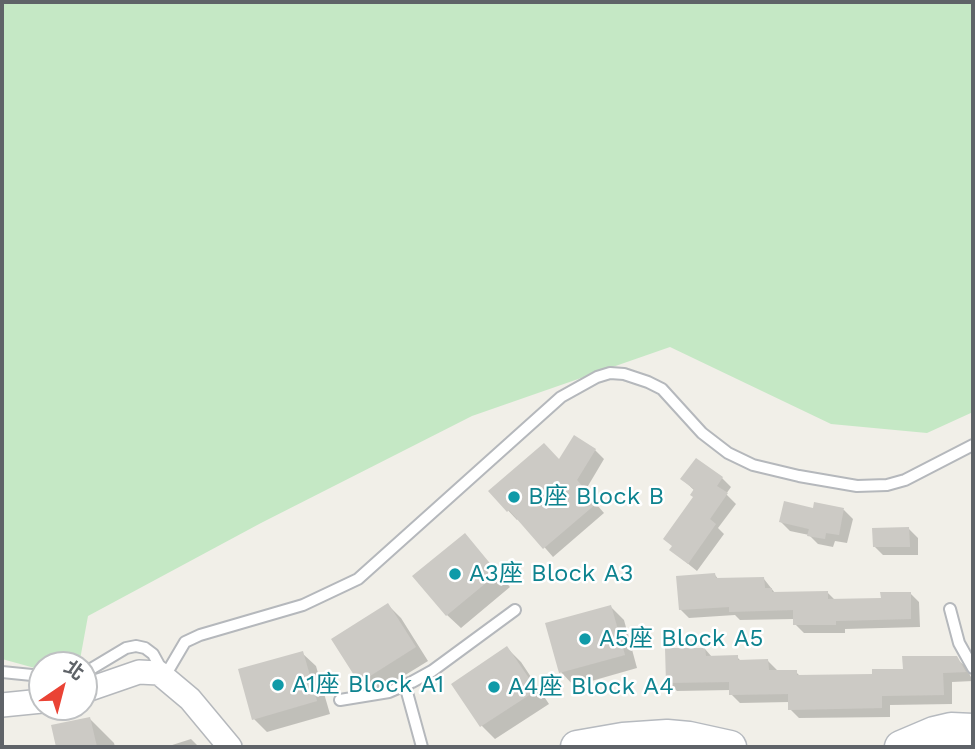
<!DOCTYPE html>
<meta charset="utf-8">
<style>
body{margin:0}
#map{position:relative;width:975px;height:749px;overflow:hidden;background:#f1efe8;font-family:"Work Sans","Noto Sans TC",sans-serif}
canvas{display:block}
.frame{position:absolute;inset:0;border:4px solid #5f6368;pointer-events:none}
.north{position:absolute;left:28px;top:651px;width:70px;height:70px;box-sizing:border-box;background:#fff;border:2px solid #bfc1c3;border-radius:50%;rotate:35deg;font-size:19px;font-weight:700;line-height:28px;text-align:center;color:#5f6368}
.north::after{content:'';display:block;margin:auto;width:24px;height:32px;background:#ea4335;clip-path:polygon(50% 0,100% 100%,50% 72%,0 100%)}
</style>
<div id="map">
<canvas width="975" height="749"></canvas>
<div class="frame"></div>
<div class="north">北</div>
</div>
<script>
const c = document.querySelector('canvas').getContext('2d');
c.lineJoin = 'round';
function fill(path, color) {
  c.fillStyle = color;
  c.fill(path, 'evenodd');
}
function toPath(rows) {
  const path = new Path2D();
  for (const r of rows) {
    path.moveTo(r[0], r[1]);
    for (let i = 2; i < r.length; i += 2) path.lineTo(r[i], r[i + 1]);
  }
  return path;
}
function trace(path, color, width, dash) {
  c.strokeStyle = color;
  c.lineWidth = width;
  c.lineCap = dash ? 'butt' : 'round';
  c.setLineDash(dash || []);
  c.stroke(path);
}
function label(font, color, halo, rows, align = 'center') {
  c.font = font + ' "Work Sans","Noto Sans TC",sans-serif';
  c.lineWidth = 5;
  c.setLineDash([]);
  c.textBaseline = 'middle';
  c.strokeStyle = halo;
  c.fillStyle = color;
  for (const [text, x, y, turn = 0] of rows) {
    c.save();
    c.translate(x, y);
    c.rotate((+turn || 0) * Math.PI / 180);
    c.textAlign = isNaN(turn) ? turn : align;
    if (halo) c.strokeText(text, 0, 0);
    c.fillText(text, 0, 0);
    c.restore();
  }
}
fill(toPath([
 [2,2,973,2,973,412,927,433,831,424,670,347,472,416,261,523,88,616,79,665,42,665,42,670,2,659]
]), '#c5e8c5');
fill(toPath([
 [574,437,595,450,604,459,585,491,604,513,553,557,519,518,517,520,490,491,560,461],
 [722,478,731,487,726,494,736,504,718,528,724,534,697,571,671,550,695,497,695,491,682,479],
 [844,510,853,519,847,543,835,541,833,547,818,544,809,535,790,531,781,522],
 [909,529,918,538,918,555,883,555,874,546],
 [464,535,510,587,461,628,447,615],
 [715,575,719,580,764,579,775,593,827,592,836,601,883,600,910,593,919,602,920,627,845,629,845,633,804,633,795,624,794,619,740,620,735,615,689,618,680,609],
 [388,605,401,618,428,661,373,695,360,682],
 [611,607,624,620,637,668,574,686,561,672],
 [507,648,521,662,549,704,495,739,482,726,453,684],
 [705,649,712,657,737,657,742,662,768,661,777,670,796,672,801,677,874,675,956,658,966,667,973,681,952,682,952,704,890,705,890,717,799,718,790,709,790,702,740,703,731,694,731,690,677,691,668,682],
 [302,653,316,666,330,714,267,732,254,719],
 [90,719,114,743,115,747,58,747,53,727],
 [191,739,199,747,166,747]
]), '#0003');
fill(toPath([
 [574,435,596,449,577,480,597,503,543,549,509,510,507,512,488,491,544,443,559,459],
 [696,458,723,477,717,486,728,493,710,519,716,524,688,564,669,550,672,546,663,539,693,497,690,495,694,489,680,479],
 [784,501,813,508,814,502,844,508,839,535,826,533,825,539,807,536,809,529,779,522],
 [909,527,910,547,873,547,872,528],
 [465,533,498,573,446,616,412,576],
 [715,573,716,578,764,577,765,588,772,588,772,592,828,591,828,599,881,598,880,592,911,592,911,619,836,621,836,625,793,625,793,610,729,612,729,607,679,610,676,576],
 [388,603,416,647,359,683,331,639],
 [611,605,625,655,559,673,545,623],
 [507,646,537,690,480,727,451,684],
 [665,648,705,648,706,656,738,655,738,660,768,659,769,670,797,670,797,675,872,674,872,669,903,669,902,656,957,656,966,672,943,673,944,695,882,696,882,708,788,710,788,694,729,695,729,682,666,683],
 [303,651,317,701,252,720,238,669],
 [90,717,97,747,56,747,51,725]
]), '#cccac5');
const lane = toPath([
 [950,609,959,643,973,668],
 [84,670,91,669,126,648,136,646,145,648,153,654,164,674],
 [2,672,42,676],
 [165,676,185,642,200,635,303,605,358,579,561,397,597,377,610,373,624,374,648,382,662,389,702,433,728,453,753,465,799,476,857,486,887,485,905,480,973,445],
 [405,685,422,747],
 [340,700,389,692,412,682,432,671,515,610]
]);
const street = toPath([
 [84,691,139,672,159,673,190,699,230,747],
 [2,705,42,701]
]);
const secondary = toPath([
 [577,747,623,739,667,736,689,738,730,747],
 [901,747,934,733,951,729,973,730]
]);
trace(lane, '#b5b8bc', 14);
trace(street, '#b5b8bc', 26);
trace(secondary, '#b6babf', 35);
trace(lane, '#fff', 10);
trace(street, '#fff', 23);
trace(secondary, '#fff', 32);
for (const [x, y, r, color] of [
 [514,497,7,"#0f9aa8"],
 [455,574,7,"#0f9aa8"],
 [585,639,7,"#0f9aa8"],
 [278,685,7,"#0f9aa8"],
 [494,687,7,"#0f9aa8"]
]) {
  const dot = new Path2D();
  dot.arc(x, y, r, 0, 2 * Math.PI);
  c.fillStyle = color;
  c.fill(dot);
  trace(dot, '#fff', 2.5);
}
label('24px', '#0d838f', '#fff', [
 ["B座 Block B",528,497],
 ["A3座 Block A3",469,574],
 ["A5座 Block A5",599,639],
 ["A1座 Block A1",292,685],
 ["A4座 Block A4",508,687]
], 'left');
</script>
